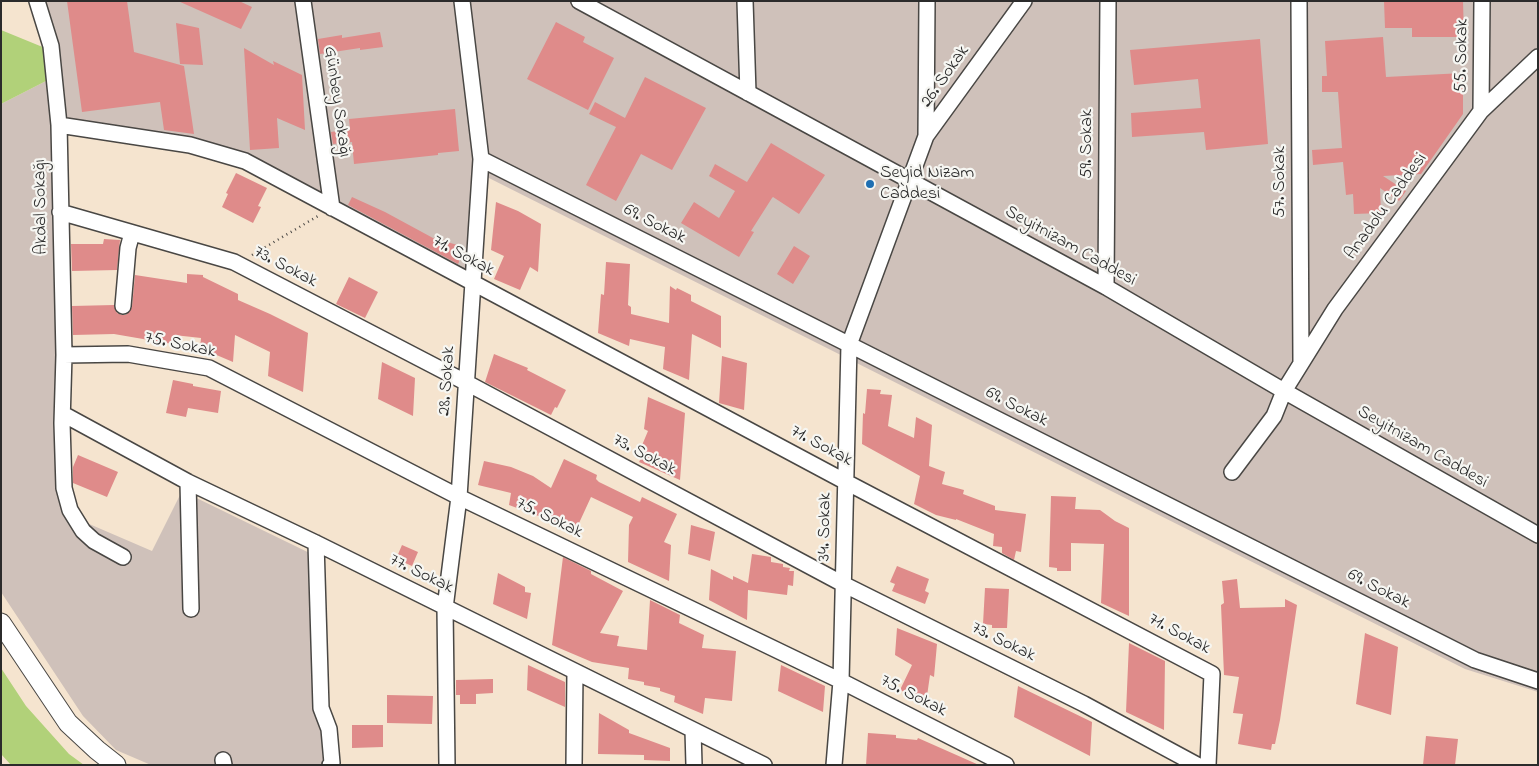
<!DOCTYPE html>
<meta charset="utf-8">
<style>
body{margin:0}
#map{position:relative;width:1539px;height:766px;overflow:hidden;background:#f5e4cf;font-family:"Indie Flower",sans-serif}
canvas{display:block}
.frame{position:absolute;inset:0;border:2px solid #2b2b2b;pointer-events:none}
</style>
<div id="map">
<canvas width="1539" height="766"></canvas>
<div class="frame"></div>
</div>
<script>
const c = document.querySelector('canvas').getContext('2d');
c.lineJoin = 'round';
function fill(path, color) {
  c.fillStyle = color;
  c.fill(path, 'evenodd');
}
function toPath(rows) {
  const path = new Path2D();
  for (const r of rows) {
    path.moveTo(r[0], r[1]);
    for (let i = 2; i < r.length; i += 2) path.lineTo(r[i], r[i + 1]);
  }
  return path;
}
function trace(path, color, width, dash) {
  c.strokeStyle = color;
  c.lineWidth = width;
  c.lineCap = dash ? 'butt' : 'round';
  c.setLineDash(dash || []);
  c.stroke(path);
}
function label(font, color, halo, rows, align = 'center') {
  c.font = font + ' "Indie Flower",sans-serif';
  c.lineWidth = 4.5;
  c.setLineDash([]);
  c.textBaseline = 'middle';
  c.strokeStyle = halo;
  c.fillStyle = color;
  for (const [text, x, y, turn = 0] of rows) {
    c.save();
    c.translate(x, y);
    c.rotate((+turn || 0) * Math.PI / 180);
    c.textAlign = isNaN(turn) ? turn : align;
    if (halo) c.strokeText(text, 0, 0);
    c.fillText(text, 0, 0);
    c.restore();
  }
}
fill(toPath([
 [31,1,1538,1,1538,692,1465,669,475,171,469,291,244,166,191,151,62,134,66,514,152,551,182,491,324,560,324,765,151,765,116,750,83,716,1,592,1,104,46,81,45,48]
]), '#cfc1ba');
fill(toPath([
 [1,30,45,48,46,81,1,104],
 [1,668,26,706,69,754,84,765,11,765,1,754]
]), '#b1d179');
fill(toPath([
 [67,1,127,1,134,52,184,66,194,134,164,130,160,102,82,112],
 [178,1,239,1,252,7,241,29],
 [1384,1,1463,1,1464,37,1412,37,1412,28,1385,28],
 [556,22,585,37,583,42,614,58,588,110,527,79],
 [176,23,199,28,203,65,180,64],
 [380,32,383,47,360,50,360,48,320,54,318,39,342,35,342,38],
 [1383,37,1386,77,1463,73,1463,114,1421,174,1383,176,1406,191,1399,201,1380,188,1381,213,1354,214,1353,194,1346,195,1343,162,1313,165,1312,150,1342,148,1338,92,1322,92,1322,76,1327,76,1325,41],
 [1260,39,1268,144,1206,150,1204,132,1132,137,1131,113,1201,108,1198,79,1134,85,1130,50],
 [244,48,274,65,273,61,302,75,305,130,277,118,279,148,250,150],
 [645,77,706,108,672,170,641,154,616,201,586,185,616,127,589,114,595,102,625,118],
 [455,109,459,151,438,153,438,155,354,164,352,142,333,144,331,132,350,129,349,119],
 [771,143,825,175,799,214,773,197,772,198,751,231,754,232,739,257,681,223,694,202,719,218,735,191,709,176,715,164,747,182],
 [236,173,267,188,258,206,261,207,253,223,222,207,228,194,226,193],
 [352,197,385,212,433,238,461,246,459,262,458,264,348,205],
 [496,202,518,211,541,224,538,272,530,267,520,290,494,279,504,256,491,250],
 [104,239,120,240,117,270,72,271,71,244,103,244],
 [794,246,810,256,793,284,777,274],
 [606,262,630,264,628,305,631,307,631,314,669,323,670,286,676,290,677,288,691,295,691,301,721,316,721,348,692,334,689,380,663,369,665,347,630,339,629,346,598,333,601,294,604,295],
 [187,274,203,275,203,277,238,294,238,300,270,314,308,333,303,392,268,376,270,352,235,335,233,362,200,348,201,338,174,335,172,344,114,334,73,335,72,306,114,305,117,313,122,315,126,315,132,307,135,275,187,283],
 [349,277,378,292,365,318,336,304],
 [494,354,528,368,527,370,566,390,557,408,555,407,551,415,485,382],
 [722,356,747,363,744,410,719,403],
 [382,362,415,378,413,416,378,399],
 [173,380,193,384,193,386,221,391,218,413,188,408,186,417,166,413],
 [867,389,881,390,880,394,892,395,888,426,914,438,916,417,932,425,929,466,945,472,942,484,964,490,963,494,995,506,995,510,1026,514,1021,552,1016,551,1014,560,1002,553,1002,547,993,546,994,534,956,519,956,520,936,515,914,504,920,476,862,444,863,413,865,414],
 [648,397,685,413,680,480,639,462,645,451,640,450,648,431,644,429],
 [78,455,118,472,107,497,73,483,73,467],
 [564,459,597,475,596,479,599,482,640,502,642,497,677,514,664,542,671,545,669,581,628,562,629,525,633,517,591,497,574,534,551,523,552,521,509,505,511,493,478,485,484,461,511,467,533,476,551,488],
 [1051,496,1076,497,1075,509,1100,510,1115,521,1129,528,1129,616,1101,603,1104,544,1071,543,1071,571,1057,571,1057,568,1049,567],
 [691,525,715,532,710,561,688,554],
 [402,545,418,552,412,566,396,559],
 [752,554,771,557,771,562,783,564,783,567,790,568,789,571,794,571,793,586,788,585,787,595,748,590,747,620,709,600,711,569,733,580,733,576,748,583],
 [563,557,591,571,591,574,623,591,600,633,619,636,617,646,647,650,650,600,680,615,679,623,704,635,702,648,736,651,732,701,705,698,703,714,674,702,675,696,660,691,660,688,644,685,644,682,628,679,629,668,592,662,552,645],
 [897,566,929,579,925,591,929,593,925,604,892,591,895,584,890,582],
 [498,573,525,587,525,592,531,593,527,619,493,604],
 [1237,579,1240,608,1285,607,1285,599,1297,605,1280,720,1275,744,1272,744,1271,750,1238,744,1243,714,1233,713,1239,677,1224,675,1221,605,1224,603,1222,581],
 [985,588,1009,589,1007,628,992,628,992,625,983,624],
 [897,628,937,644,934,677,930,675,926,703,900,690,912,665,895,655],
 [1365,633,1398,647,1391,715,1356,704],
 [1129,643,1165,661,1164,730,1126,712],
 [528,665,565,682,565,707,527,690],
 [781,665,825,686,823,712,778,691],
 [493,679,493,693,476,694,476,704,460,704,460,695,456,695,456,680],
 [1018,686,1092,722,1090,756,1014,717],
 [387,695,433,696,432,724,387,723],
 [599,713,629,730,629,733,670,748,670,761,644,760,644,755,598,754],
 [352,725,383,725,383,747,352,748],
 [868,733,896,735,896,738,917,740,918,738,979,765,866,765],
 [1426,736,1458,739,1455,765,1423,765]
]), '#df8b8a');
const minor = toPath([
 [37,1,51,46,59,125,64,355,62,423,64,488,70,510,83,531,94,541,123,557],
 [303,1,332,208],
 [579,1,1106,287,1284,391,1538,535],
 [745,1,748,93],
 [1299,1,1301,362],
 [1481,111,1482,1],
 [59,125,190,145,245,161,846,482,1212,674,1208,765],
 [926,136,927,1],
 [481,159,1475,660,1538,681],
 [60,212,234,262,467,383,843,584,1084,704,1197,765],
 [1106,287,1108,1],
 [123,306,128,248,132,233],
 [64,355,128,354,209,368,459,497,841,681,1006,765],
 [63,414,188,482,316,543,764,765],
 [1232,472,1274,416,1284,391,1335,309,1481,111,1538,57],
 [188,482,191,609],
 [316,543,321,708,329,729,332,763,330,765],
 [693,730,694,765],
 [223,760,224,765],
 [447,765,445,608,459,497,481,159,462,1],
 [574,765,575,672],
 [834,765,841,681,849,345,926,136,1024,1]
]);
const major = toPath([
 [1,623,68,723,97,750,116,765]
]);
trace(minor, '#494744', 18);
trace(major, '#494744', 21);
trace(toPath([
 [252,255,318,216]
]), '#494744', 2.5, [1, 4]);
trace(minor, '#fff', 15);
trace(major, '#fff', 19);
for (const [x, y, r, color] of [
 [870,184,5,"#1f6fb2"]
]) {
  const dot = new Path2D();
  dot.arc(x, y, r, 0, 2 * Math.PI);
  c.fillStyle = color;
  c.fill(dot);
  trace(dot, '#f6f6f2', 2);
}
label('18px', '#2b2b2b', '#f6f6f2', [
 ["55. Sokak",1463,56,-89],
 ["26. Sokak",946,77,-55],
 ["Günbey Sokağı",336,102,82],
 ["59. Sokak",1088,144,-90],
 ["57. Sokak",1281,182,-90],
 ["Akdal Sokağı",42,207,-91],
 ["Anadolu Caddesi",1387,207,-54],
 ["69. Sokak",654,225,27],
 ["Seyitnizam Caddesi",1070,247,29],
 ["71. Sokak",463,257,28],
 ["73. Sokak",285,268,28],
 ["75. Sokak",180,346,12],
 ["28. Sokak",448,381,-86],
 ["69. Sokak",1016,408,27],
 ["71. Sokak",821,447,28],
 ["Seyitnizam Caddesi",1422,448,30],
 ["73. Sokak",644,456,28],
 ["75. Sokak",549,519,26],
 ["34. Sokak",826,527,-89],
 ["77. Sokak",421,575,26],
 ["69. Sokak",1378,590,27],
 ["71. Sokak",1179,635,28],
 ["73. Sokak",1003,643,26],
 ["75. Sokak",913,697,27]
]);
label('18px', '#2b2b2b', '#f6f6f2', [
 ["Seyid Nizam",880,174],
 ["Caddesi",880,195]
], 'left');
</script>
